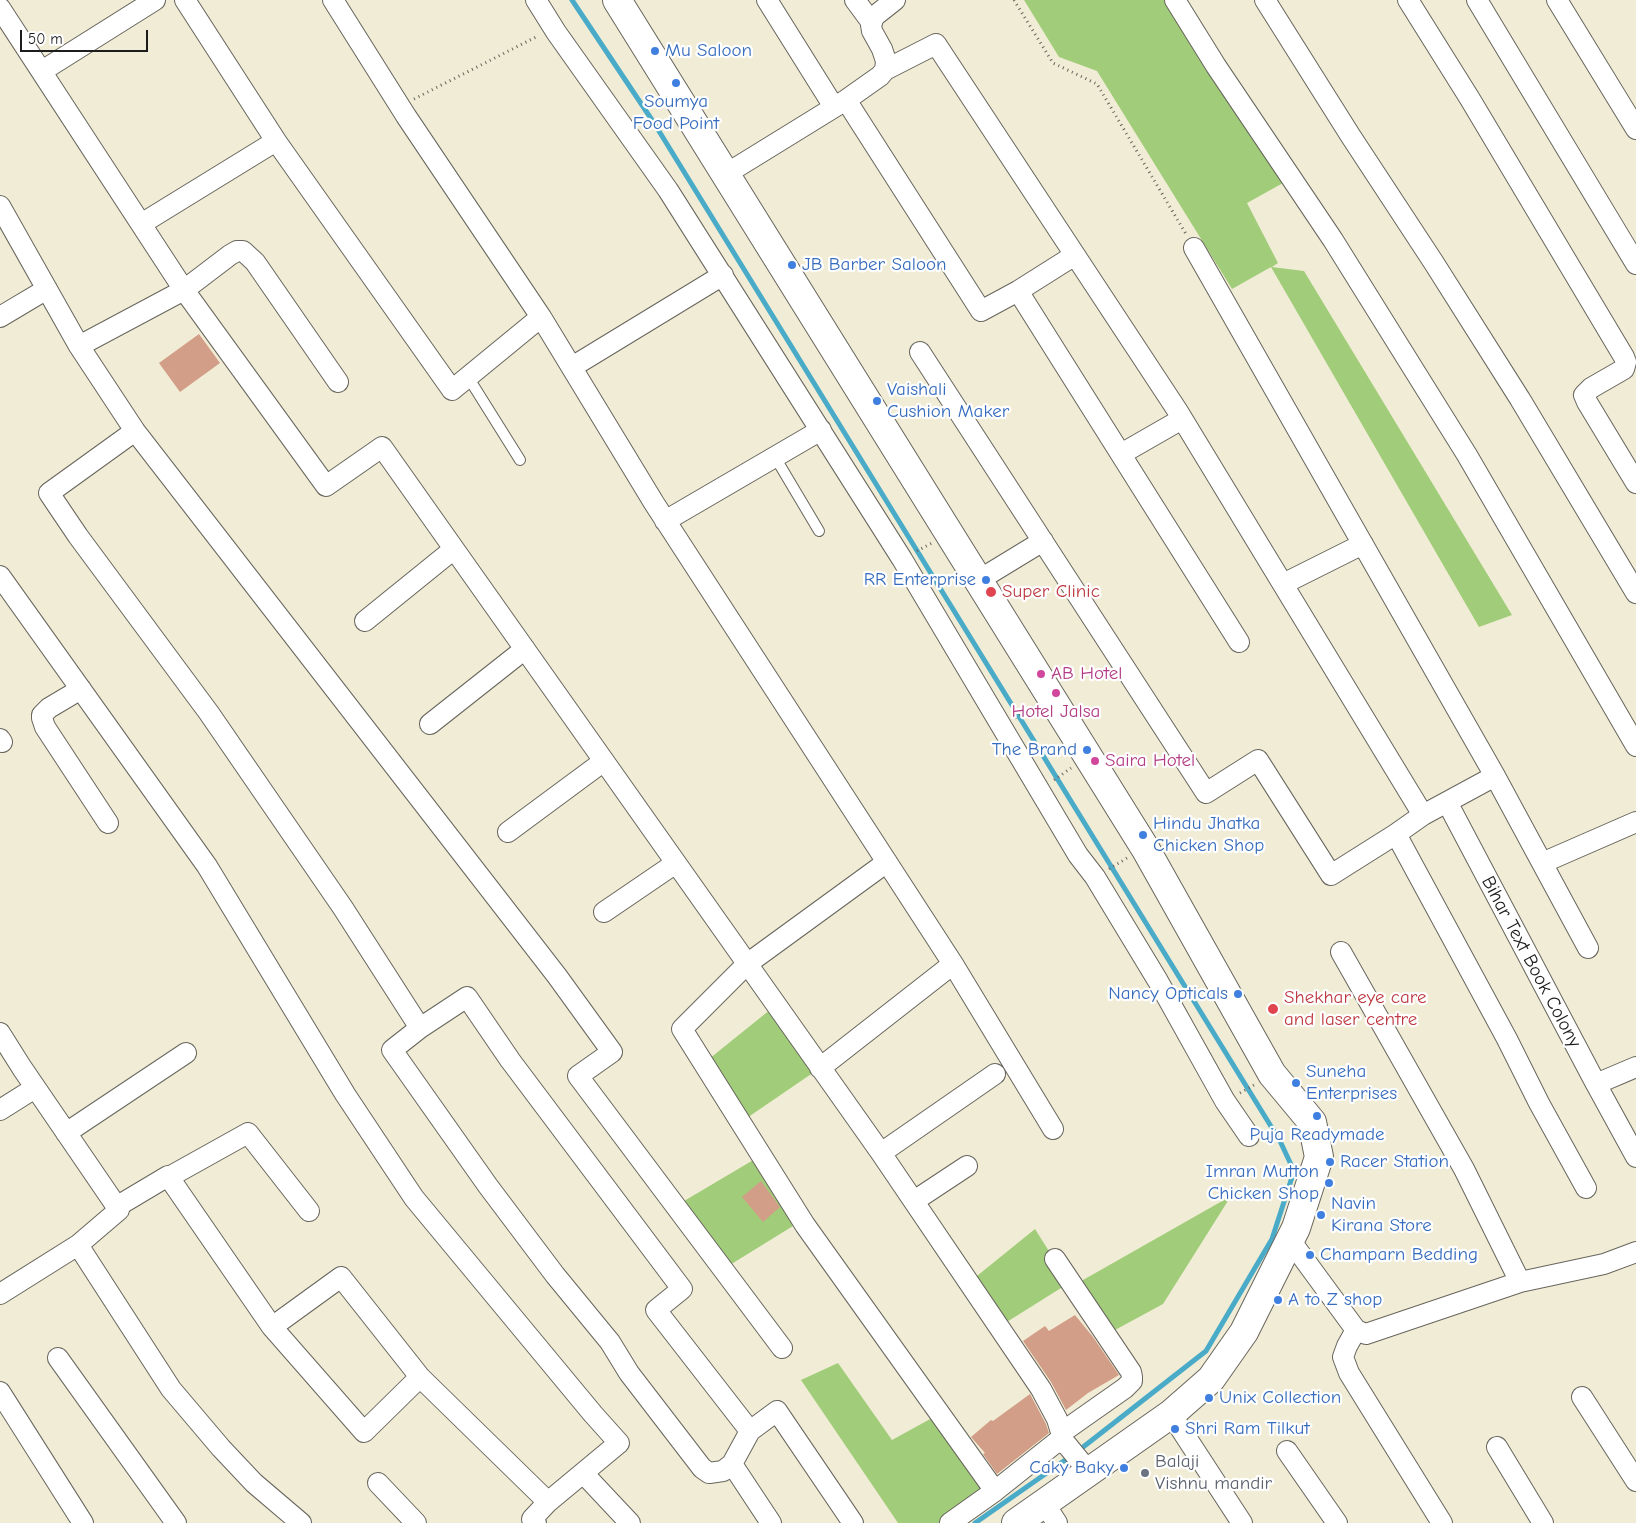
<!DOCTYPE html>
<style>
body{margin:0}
#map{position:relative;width:1636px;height:1523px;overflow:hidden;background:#f1ecd5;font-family:"Comic Neue",sans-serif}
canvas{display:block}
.scale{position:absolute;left:20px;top:30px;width:128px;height:22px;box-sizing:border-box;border:2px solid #1c1c1c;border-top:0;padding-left:6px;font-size:15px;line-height:18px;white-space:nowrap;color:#1c1c1c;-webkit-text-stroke:4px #fff;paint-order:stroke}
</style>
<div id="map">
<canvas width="1636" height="1523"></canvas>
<div class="scale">50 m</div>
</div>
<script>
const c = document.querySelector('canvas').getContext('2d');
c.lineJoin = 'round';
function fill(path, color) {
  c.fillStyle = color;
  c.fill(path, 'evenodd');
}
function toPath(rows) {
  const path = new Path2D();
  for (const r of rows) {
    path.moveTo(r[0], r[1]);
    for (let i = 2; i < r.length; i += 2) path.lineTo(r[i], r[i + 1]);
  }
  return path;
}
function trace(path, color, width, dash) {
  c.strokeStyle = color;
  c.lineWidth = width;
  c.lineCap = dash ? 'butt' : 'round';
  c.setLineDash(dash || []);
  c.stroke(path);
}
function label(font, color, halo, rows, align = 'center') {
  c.font = font + ' "Comic Neue",sans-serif';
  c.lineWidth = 4.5;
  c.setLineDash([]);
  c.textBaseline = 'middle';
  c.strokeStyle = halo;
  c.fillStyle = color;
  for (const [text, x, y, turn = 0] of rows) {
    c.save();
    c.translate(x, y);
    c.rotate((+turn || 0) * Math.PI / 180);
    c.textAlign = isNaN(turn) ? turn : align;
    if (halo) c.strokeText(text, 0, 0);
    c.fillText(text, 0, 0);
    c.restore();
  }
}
fill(toPath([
 [1024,0,1167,0,1283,183,1247,203,1278,263,1272,267,1304,271,1512,615,1479,627,1271,267,1232,289,1097,71,1059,57],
 [776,1005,820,1068,741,1122,704,1063],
 [755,1159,787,1199,793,1226,725,1268,679,1204],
 [1231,1196,1163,1304,1115,1330,1076,1284],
 [1035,1229,1069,1283,1002,1325,972,1280],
 [838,1363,892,1440,932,1418,988,1488,946,1523,898,1523,801,1380]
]), '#a1cd7a');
trace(toPath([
 [572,0,654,123,1280,1141,1294,1171,1272,1239,1206,1351,1078,1451],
 [975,1523,1071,1456]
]), '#49abc8', 5);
fill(toPath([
 [199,334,220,363,180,392,159,363],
 [761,1181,780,1207,763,1222,742,1197],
 [1075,1315,1093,1337,1119,1375,1088,1393,1066,1410,1051,1382,1023,1341,1045,1326,1049,1331],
 [1030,1394,1046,1424,1049,1433,997,1474,983,1454,985,1453,971,1437,991,1420,993,1421]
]), '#d39e87');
const lane = toPath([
 [468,377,520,460],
 [775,457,819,531]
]);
const street = toPath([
 [185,0,276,141],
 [333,0,406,116,541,317,654,503,953,964,1053,1129],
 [536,0,556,32,668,190,902,559,1078,855,1095,877,1158,981,1225,1101,1249,1136],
 [767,0,834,107],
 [855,0,872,23],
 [1175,0,1216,66,1333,240,1467,455,1636,746],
 [1265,0,1350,135,1434,263,1520,399,1636,593],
 [1408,0,1470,99,1624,357,1626,362,1624,369,1591,388,1584,395,1587,402,1636,483],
 [1477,0,1636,264],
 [1557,0,1636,129],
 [0,8,184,290,326,486,382,447,881,1153,1041,1389,1057,1419,1064,1442],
 [885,70,936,44,1177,410,1423,815],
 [42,71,155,0],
 [846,100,981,311,1018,291,1075,255],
 [726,174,846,100,880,76,885,70,886,61,882,49,872,31,871,25,872,20,876,15,895,0],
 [0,206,79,346,135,431,557,976,612,1052,578,1076,782,1348],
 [141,224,276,141,452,390,541,317],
 [1194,248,1495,776],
 [1018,291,1239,642],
 [0,317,47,289],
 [79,346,184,290,230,255,237,251,243,251,255,262,338,382],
 [920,352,1206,793,1258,760,1331,875,1396,834],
 [572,367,723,275],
 [135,431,49,493,78,536,209,713,343,908,420,1028,392,1050,488,1186,555,1275,610,1342,629,1373,702,1468,709,1473,723,1471,732,1464,771,1523],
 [1121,454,1182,419],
 [665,521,821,430],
 [0,576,207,866,345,1094,414,1198,593,1414,619,1443,548,1502,420,1377,341,1277,272,1327],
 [979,580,1043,541],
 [1283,584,1363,544],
 [365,621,454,549],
 [81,689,49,708,42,715,42,718,45,727,108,823],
 [430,724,525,649],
 [0,739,2,742],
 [1447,802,1596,1084,1636,1067],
 [508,832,604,761],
 [887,862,747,964,682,1029,805,1225,995,1491],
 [1542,863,1588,948],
 [604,912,676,863],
 [1341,952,1464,1169,1520,1282],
 [420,1028,467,997,510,1060,682,1289,656,1310,750,1431,732,1464],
 [0,1033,22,1068,119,1210,78,1245,171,1389,221,1448,254,1483,301,1523],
 [820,1068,953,964],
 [1596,1084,1636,1157],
 [0,1110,35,1088],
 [66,1133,186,1053],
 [881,1153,995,1074],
 [169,1177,248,1133,309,1211],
 [1586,1188,1539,1103,1507,1039,1396,834,1423,815,1495,776,1542,863,1636,822],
 [914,1201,967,1166],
 [116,1207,168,1176,272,1327,364,1432,420,1377],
 [1290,1240,1356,1330,1366,1334,1520,1282,1604,1264,1636,1252],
 [1055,1259,1131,1372,1132,1377,1132,1381,1125,1388,1061,1433],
 [0,1294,78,1245],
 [1356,1330,1347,1346,1343,1357,1349,1373,1442,1523],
 [58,1358,176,1523],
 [0,1392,83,1523],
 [1582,1397,1636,1481],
 [1171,1414,1242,1523],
 [750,1431,777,1411,853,1523],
 [1497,1447,1543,1523],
 [1287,1451,1337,1523],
 [583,1473,630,1523],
 [378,1483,416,1523],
 [1044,1503,1057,1523],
 [536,1523,532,1519,548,1502],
 [950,1523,995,1491,1058,1441,1067,1445,1089,1472]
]);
const secondary = toPath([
 [617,0,1145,848,1272,1074,1312,1122,1319,1157,1296,1228,1244,1332,1211,1379,1171,1414,1016,1523]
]);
trace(lane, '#67655d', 12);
trace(street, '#67655d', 22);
trace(secondary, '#67655d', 30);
trace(toPath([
 [1014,0,1053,63,1097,84,1186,234],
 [414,99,538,36],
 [917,551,932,543],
 [1015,718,1033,707],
 [1054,780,1071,768],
 [1109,869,1127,858],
 [1240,1093,1254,1085]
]), '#67655d', 3, [1, 4]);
trace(lane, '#fff', 10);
trace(street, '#fff', 20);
trace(secondary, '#fff', 28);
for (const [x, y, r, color] of [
 [655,51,5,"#3f7fe0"],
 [676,83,5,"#3f7fe0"],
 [792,265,5,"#3f7fe0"],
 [877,401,5,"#3f7fe0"],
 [986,580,5,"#3f7fe0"],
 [991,592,6,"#e0444e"],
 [1041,674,5,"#d1479c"],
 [1056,693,5,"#d1479c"],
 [1087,750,5,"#3f7fe0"],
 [1095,761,5,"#d1479c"],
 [1143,835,5,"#3f7fe0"],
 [1238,994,5,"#3f7fe0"],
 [1273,1009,6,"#e0444e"],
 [1296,1083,5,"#3f7fe0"],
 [1317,1116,5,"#3f7fe0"],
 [1330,1162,5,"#3f7fe0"],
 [1329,1183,5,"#3f7fe0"],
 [1321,1215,5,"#3f7fe0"],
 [1310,1255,5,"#3f7fe0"],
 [1278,1300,5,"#3f7fe0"],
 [1209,1398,5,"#3f7fe0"],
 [1175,1429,5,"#3f7fe0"],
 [1124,1468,5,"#3f7fe0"],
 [1145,1473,5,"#6b7280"]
]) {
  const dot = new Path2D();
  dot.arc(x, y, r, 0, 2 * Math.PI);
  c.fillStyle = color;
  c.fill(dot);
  trace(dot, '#fff', 2);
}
label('19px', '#366cbe', '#fff', [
 ["Mu Saloon",665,51],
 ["Soumya",676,102,"center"],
 ["Food Point",676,124,"center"],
 ["JB Barber Saloon",802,265],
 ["Vaishali",887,390],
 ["Cushion Maker",887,412],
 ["RR Enterprise",976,580,"right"],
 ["The Brand",1077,750,"right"],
 ["Hindu Jhatka",1153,824],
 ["Chicken Shop",1153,846],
 ["Nancy Opticals",1228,994,"right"],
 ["Suneha",1306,1072],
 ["Enterprises",1306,1094],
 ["Puja Readymade",1317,1135,"center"],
 ["Racer Station",1340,1162],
 ["Imran Mutton",1319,1172,"right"],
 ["Chicken Shop",1319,1194,"right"],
 ["Navin",1331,1204],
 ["Kirana Store",1331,1226],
 ["Champarn Bedding",1320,1255],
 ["A to Z shop",1288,1300],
 ["Unix Collection",1219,1398],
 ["Shri Ram Tilkut",1185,1429],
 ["Caky Baky",1114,1468,"right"]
], 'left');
label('19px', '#be3a42', '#fff', [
 ["Super Clinic",1002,592],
 ["Shekhar eye care",1284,998],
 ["and laser centre",1284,1020]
], 'left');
label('19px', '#b23c85', '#fff', [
 ["AB Hotel",1051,674],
 ["Hotel Jalsa",1056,712,"center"],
 ["Saira Hotel",1105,761]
], 'left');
label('19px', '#1c1c1c', '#fff', [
 ["Bihar Text Book Colony",1531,962,62]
]);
label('19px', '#5b616d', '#fff', [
 ["Balaji",1155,1462],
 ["Vishnu mandir",1155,1484]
], 'left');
</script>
